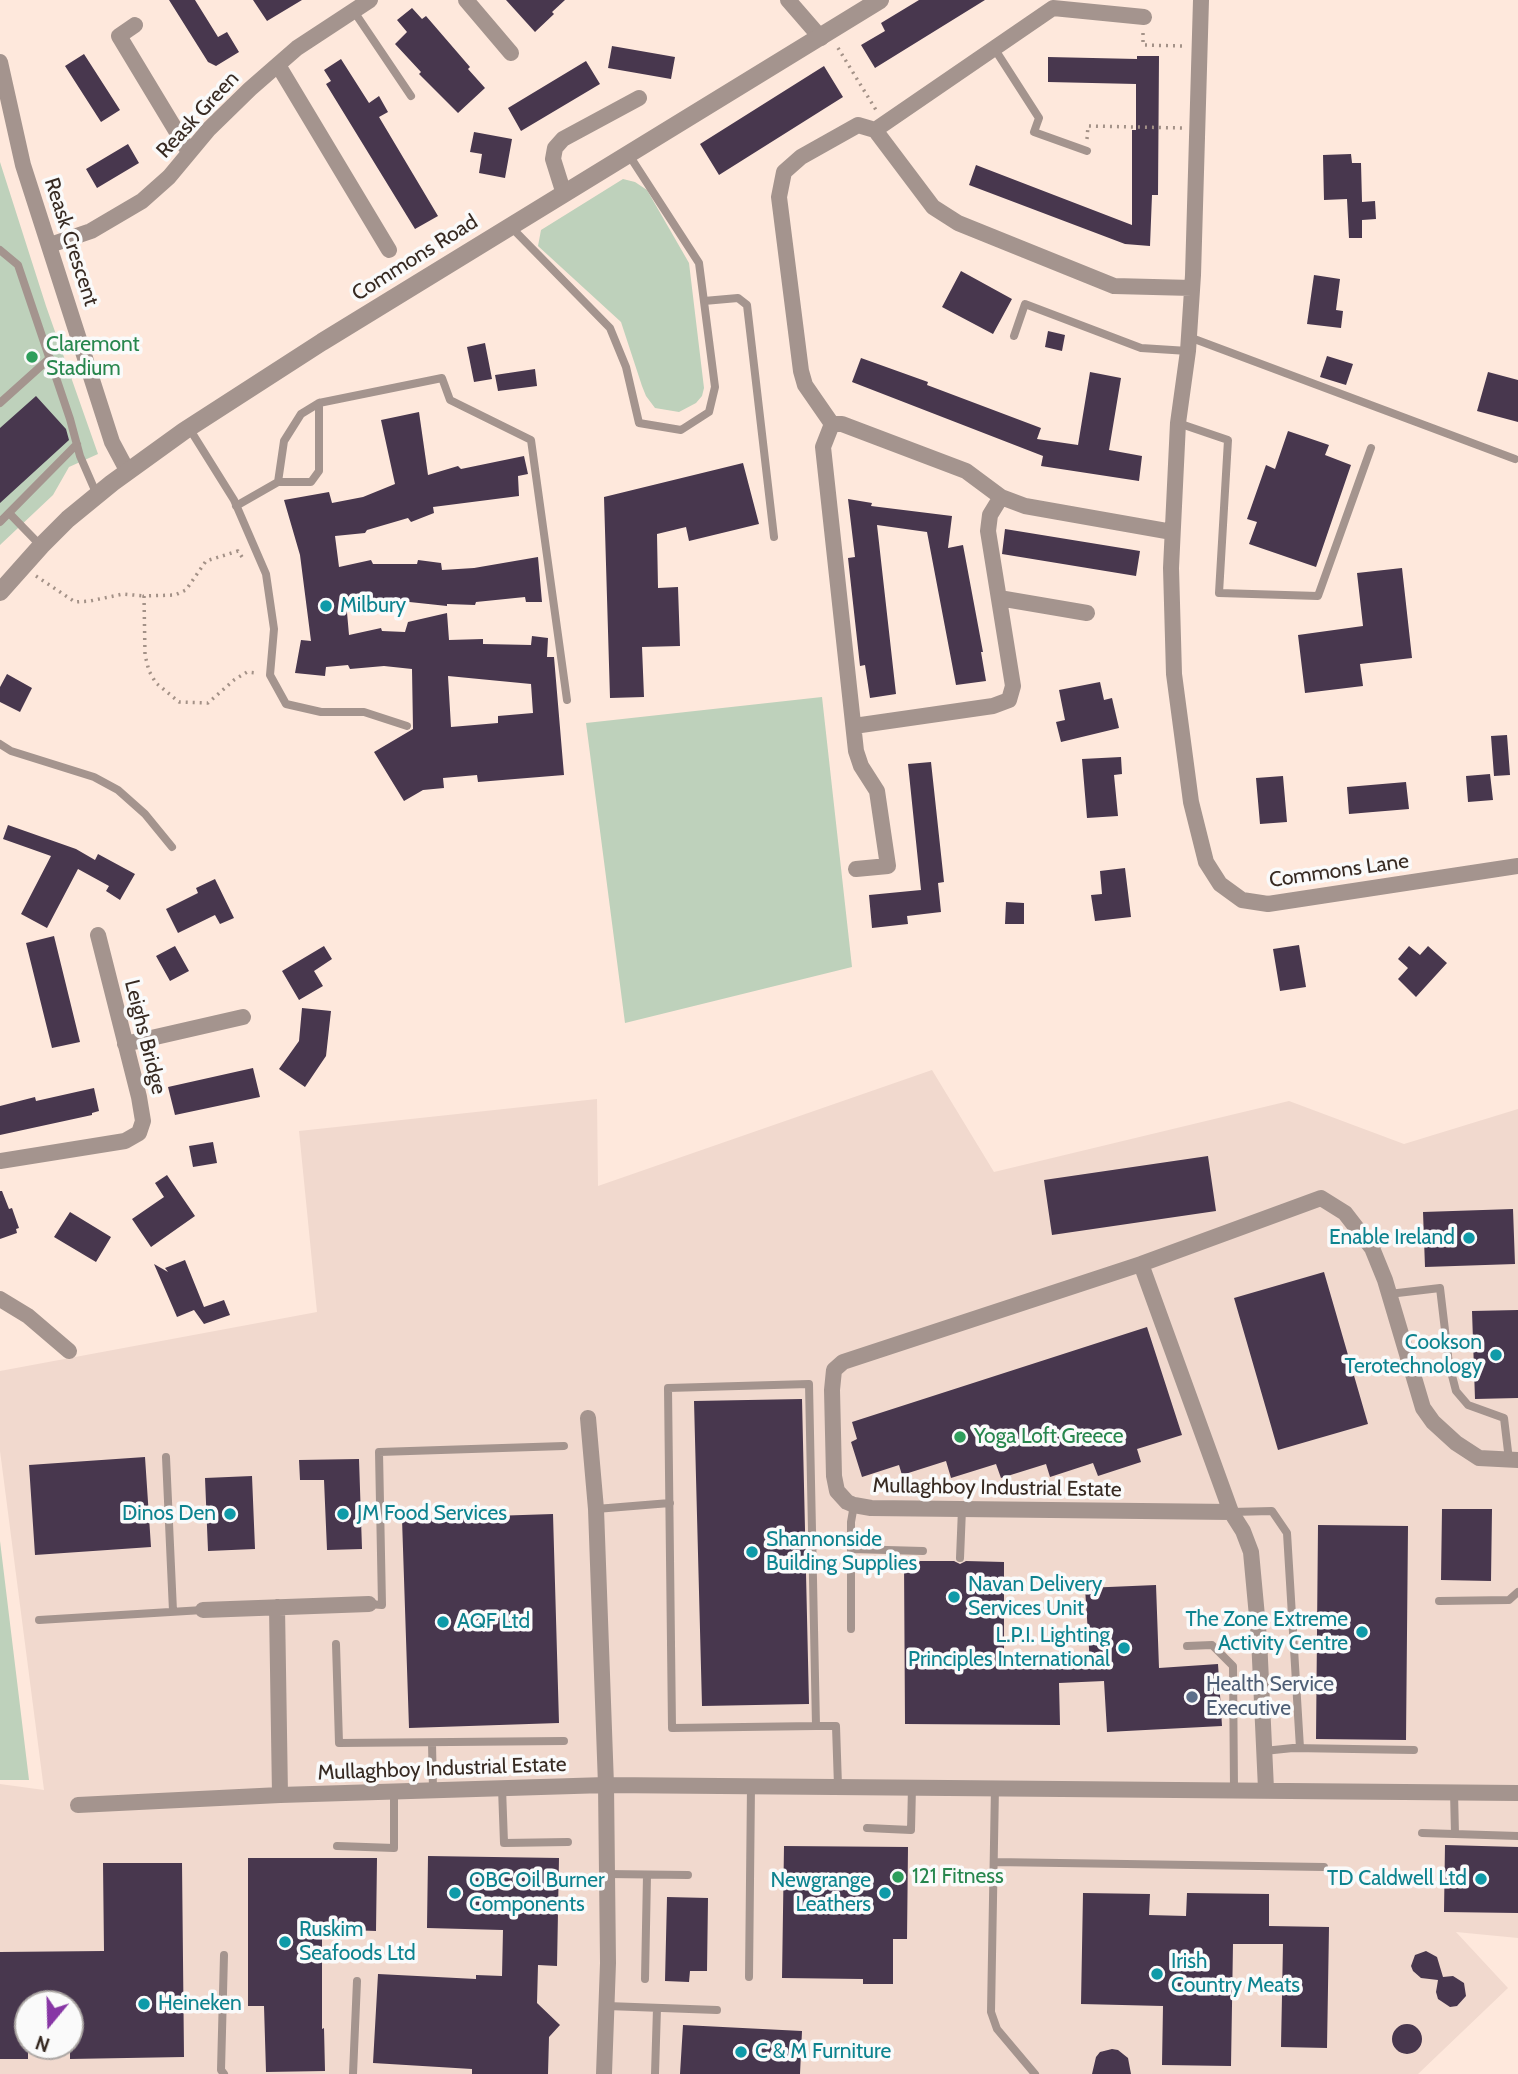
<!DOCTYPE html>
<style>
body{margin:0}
#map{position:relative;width:1518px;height:2074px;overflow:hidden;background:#fee8dc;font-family:Cabin,sans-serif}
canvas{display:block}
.north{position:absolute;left:14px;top:1990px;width:70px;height:70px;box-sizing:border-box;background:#fafafa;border:2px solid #aca7a4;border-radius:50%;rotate:199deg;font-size:19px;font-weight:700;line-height:28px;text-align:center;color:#372a22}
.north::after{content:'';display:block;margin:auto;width:24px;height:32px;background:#8736a5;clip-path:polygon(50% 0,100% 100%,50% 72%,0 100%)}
</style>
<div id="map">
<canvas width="1518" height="2074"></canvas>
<div class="north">N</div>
</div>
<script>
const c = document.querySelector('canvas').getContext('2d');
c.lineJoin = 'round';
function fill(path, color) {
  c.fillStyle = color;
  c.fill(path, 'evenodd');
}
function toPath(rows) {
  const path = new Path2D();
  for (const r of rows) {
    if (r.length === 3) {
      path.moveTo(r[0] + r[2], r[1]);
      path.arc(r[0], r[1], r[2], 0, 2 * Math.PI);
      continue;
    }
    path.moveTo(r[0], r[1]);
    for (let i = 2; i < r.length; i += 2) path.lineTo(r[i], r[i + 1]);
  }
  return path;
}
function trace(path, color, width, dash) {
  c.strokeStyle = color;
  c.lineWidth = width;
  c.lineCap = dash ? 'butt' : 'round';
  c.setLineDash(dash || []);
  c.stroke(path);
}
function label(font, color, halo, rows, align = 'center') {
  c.font = font + ' Cabin,sans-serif';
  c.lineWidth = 7;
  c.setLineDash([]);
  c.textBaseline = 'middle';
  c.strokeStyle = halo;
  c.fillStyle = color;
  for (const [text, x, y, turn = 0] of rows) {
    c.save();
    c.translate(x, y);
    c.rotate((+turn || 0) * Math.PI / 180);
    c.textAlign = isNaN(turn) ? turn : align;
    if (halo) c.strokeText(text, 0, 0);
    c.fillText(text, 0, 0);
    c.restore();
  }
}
fill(toPath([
 [932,1070,994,1172,1289,1101,1404,1144,1518,1109,1518,1938,1456,1932,1508,1988,1418,2074,0,2074,0,1784,44,1790,0,1451,0,1371,317,1312,299,1131,597,1099,598,1186],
 [28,2004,70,2004,70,2046,28,2046]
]), '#f1d9ce');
fill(toPath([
 [0,162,46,306,98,454,69,467,53,495,0,545],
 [623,179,635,182,647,190,689,263,704,388,702,396,696,403,679,412,655,408,646,396,642,386,621,322,538,246,541,230],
 [822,697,852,967,625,1023,586,723],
 [0,1541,29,1780,0,1780]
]), '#bed1bb');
fill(toPath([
 [169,0,195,0,218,37,227,32,239,52,216,66,208,62],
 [253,0,302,0,267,21],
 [506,0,565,0,552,12,554,14,535,32],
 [919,0,985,0,875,68,861,45,885,31,881,23],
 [412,8,422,19,426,16,470,67,468,69,485,88,458,113,419,74,421,72,395,44,407,32,397,20],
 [612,46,675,57,671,79,608,68],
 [84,54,120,110,101,122,65,66],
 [1137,56,1159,56,1158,195,1152,195,1150,246,1125,244,969,185,976,165,1132,225,1132,130,1136,130,1136,84,1048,82,1048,57,1137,59],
 [341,59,369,103,379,96,388,112,379,117,438,216,415,229,326,84,331,81,324,70],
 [586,61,600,84,521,131,508,108],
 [824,66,843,97,719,175,700,144],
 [474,132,512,139,505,178,479,173,482,154,470,152],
 [128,144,139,163,97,188,86,169],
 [1351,154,1352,163,1361,163,1362,202,1375,201,1376,219,1362,220,1362,238,1349,238,1347,199,1324,200,1323,155],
 [961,271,1012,299,993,334,942,307],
 [1314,275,1340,279,1336,310,1343,311,1341,328,1307,324],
 [1048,331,1065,335,1062,351,1045,347],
 [485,343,492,379,474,382,467,347],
 [1327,356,1353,364,1346,385,1320,377],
 [861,358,928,382,927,385,1041,428,1037,439,1078,445,1090,372,1121,378,1109,450,1142,456,1139,481,1041,466,1043,456,852,382],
 [535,369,537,386,498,391,495,375],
 [1488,372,1518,380,1518,422,1477,411],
 [36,396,66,429,69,440,0,503,0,428],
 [419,412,428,475,458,466,461,469,524,456,528,474,518,476,519,496,433,507,434,513,411,522,408,518,367,530,365,533,335,536,339,567,371,560,373,564,417,564,418,560,441,563,442,570,474,568,538,557,542,602,526,602,525,597,476,602,475,605,447,604,447,606,372,598,346,601,349,635,381,628,382,631,405,632,408,622,447,613,449,640,483,639,483,644,531,645,532,636,548,638,547,657,554,657,564,775,478,782,477,775,443,778,444,788,423,790,404,801,374,752,413,729,412,669,384,666,350,669,348,665,326,667,325,676,295,673,301,640,311,641,300,555,284,500,329,492,332,503,363,497,395,484,381,420],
 [448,676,531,684,533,713,498,716,498,723,451,727],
 [1288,431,1329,445,1325,455,1351,465,1316,567,1249,544,1257,522,1247,519,1266,465,1275,469],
 [743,463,759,524,689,541,686,527,657,534,658,588,678,587,680,646,642,647,644,697,610,698,604,497],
 [848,499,872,503,871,506,952,516,948,548,963,545,983,652,981,652,986,681,956,685,927,532,877,525,896,694,870,698,865,665,860,666,848,558,855,557],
 [1005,529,1140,551,1136,576,1002,554],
 [1402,568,1412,658,1360,664,1363,686,1305,693,1298,635,1363,626,1357,573],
 [7,674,32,688,20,712,0,702,0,687],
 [1100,682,1104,700,1112,698,1119,728,1061,742,1056,722,1065,720,1059,690],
 [1507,735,1510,775,1494,776,1491,736],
 [1121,757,1122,774,1114,775,1118,816,1087,818,1082,759],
 [931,762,944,882,938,883,941,912,907,916,908,924,872,928,869,895,921,890,908,764],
 [1490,774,1493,800,1468,802,1466,776],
 [1283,776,1287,822,1260,824,1256,778],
 [1406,782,1409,809,1349,814,1347,787],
 [8,825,76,849,95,860,98,854,135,874,120,900,106,891,109,886,78,869,47,928,21,914,51,856,3,839],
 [1125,868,1131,917,1095,921,1091,895,1102,894,1100,871],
 [215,879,234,918,220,924,215,915,178,933,166,909,198,893,196,888],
 [1006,902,1024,903,1024,924,1005,924],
 [54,936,80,1042,52,1048,26,943],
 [1299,945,1306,987,1280,991,1273,949],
 [175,946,189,971,170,981,156,956],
 [324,946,332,959,314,971,323,986,299,1000,282,971],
 [1409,946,1420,955,1428,946,1447,963,1416,997,1398,979,1408,968,1398,959],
 [302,1008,331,1011,326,1056,305,1087,279,1069,299,1041],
 [253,1068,260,1097,175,1115,168,1087],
 [94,1088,99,1111,92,1113,92,1115,0,1135,0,1106,35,1097,36,1101],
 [213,1142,217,1163,193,1167,189,1146],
 [1208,1156,1216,1211,1052,1235,1044,1180],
 [167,1175,195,1216,151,1247,132,1219,164,1197,155,1183],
 [0,1191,2,1191,9,1209,12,1208,19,1228,16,1229,17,1233,0,1239],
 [1513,1209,1515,1264,1425,1267,1423,1212],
 [70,1212,111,1237,96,1262,54,1237],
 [185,1260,204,1307,224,1300,230,1315,204,1324,194,1310,177,1317,154,1264,168,1272,165,1268],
 [1324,1272,1368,1424,1278,1450,1234,1298],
 [1518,1310,1518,1398,1475,1399,1472,1311],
 [1147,1327,1182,1435,1137,1449,1141,1462,1098,1476,1093,1463,1050,1477,1046,1464,1001,1478,996,1464,951,1478,946,1461,902,1475,899,1465,862,1477,851,1442,857,1439,852,1422],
 [802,1399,809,1704,702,1706,694,1401],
 [145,1457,151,1547,35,1555,29,1465],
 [359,1459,362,1549,327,1550,324,1480,300,1480,299,1460],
 [252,1476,255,1549,208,1551,205,1478],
 [1442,1509,1492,1509,1491,1581,1441,1580],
 [553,1514,559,1723,409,1728,402,1519],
 [1318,1525,1408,1526,1406,1740,1316,1739],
 [904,1561,954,1561,960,1564,966,1561,1004,1562,1004,1654,1007,1654,1007,1657,1058,1655,1058,1664,1090,1664,1085,1588,1156,1585,1159,1668,1218,1664,1222,1726,1107,1732,1104,1681,1059,1683,1060,1725,905,1724],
 [1445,1845,1518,1847,1518,1913,1444,1912],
 [784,1846,908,1847,907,1939,893,1939,893,1984,863,1984,863,1979,782,1978],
 [428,1856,559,1858,557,1966,538,1965,537,2003,560,2025,549,2037,548,2074,472,2074,472,2069,373,2063,378,1974,476,1979,476,1975,502,1976,503,1930,427,1928],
 [248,1858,377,1858,376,1931,322,1929,322,2029,324,2028,325,2071,266,2072,264,2006,248,2006],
 [103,1863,182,1863,184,2057,70,2059,70,2004,28,2004,28,2059,0,2059,0,1952,104,1951],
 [1083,1893,1150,1894,1149,1915,1186,1916,1187,1893,1269,1894,1269,1926,1329,1927,1327,2048,1281,2047,1283,1944,1233,1944,1231,2066,1162,2065,1163,2006,1081,2004],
 [667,1897,708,1898,707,1971,690,1971,689,1982,665,1981],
 [1426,1951,1437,1957,1443,1977,1453,1976,1464,1983,1466,1996,1457,2006,1450,2007,1438,1999,1436,1992,1438,1980,1421,1978,1413,1971,1411,1966,1415,1955],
 [1407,2039,15],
 [683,2025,802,2031,800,2074,680,2074],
 [1112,2049,1118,2050,1128,2058,1131,2074,1092,2074,1096,2057,1100,2052]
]), '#48374e');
trace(toPath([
 [1143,33,1143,45,1183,46],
 [838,48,876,110],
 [1087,139,1088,126,1182,128],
 [242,557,238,551,206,561,186,590,175,595,144,596,145,655,149,671,156,683,179,702,208,703,234,680,247,672,257,673],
 [36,576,75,602,90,601,123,594,144,596]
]), '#a39187', 3.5, [2, 5]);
trace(toPath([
 [353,10,411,96],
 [994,48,1039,118,1034,132,1087,151],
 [510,226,610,328,626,367,639,423,681,430,709,412,715,387,699,263,629,155],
 [0,250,18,265,70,419,80,456,97,495],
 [704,301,738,298,747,305,774,537],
 [1014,336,1025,304,1141,348,1188,351],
 [1189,337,1515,459],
 [0,403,50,358],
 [1178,423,1228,440,1219,593,1318,596,1371,448],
 [189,428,234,500,266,574,274,629,270,675,286,704,321,712,364,712,407,726],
 [278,482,284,441,301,414,319,403],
 [236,506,278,482,311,482,319,471,319,403,442,378,450,400,531,440,567,700],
 [10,514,41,546],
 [0,522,77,444],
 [0,744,11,751,94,777,118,790,145,814,172,847],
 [1389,1294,1440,1288,1449,1364],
 [1412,1370,1449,1364,1456,1391,1468,1405,1504,1418,1509,1460],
 [166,1457,173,1611],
 [596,1509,670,1503],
 [1231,1512,1272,1511,1287,1533,1300,1748],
 [851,1549,923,1551],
 [960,1558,962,1509],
 [1439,1601,1509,1600,1518,1592],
 [369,1604,382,1605,379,1452,564,1446],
 [39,1620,203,1610],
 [851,1629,851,1522,854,1505],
 [336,1644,339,1743,564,1741],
 [1187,1646,1212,1645,1233,1666,1234,1789],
 [816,1726,809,1384,668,1388,672,1728,816,1726,836,1726,838,1786],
 [432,1743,433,1790],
 [1264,1751,1293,1748,1414,1750],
 [995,1787,991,2012,997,2029,1035,2074],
 [502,1788,504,1843,568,1842],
 [1454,1792,1455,1834],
 [867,1828,911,1830,912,1787],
 [1422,1833,1518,1836],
 [337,1846,394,1848,394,1791],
 [994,1862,1324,1867],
 [607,1874,688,1875],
 [224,1955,221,2070,224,2074],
 [749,1977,751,1786],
 [645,1979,647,1875],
 [607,2006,717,2010],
 [353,2074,357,1981],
 [655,2074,657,2008]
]), '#a4948e', 8);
trace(toPath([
 [466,0,511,53],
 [788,0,821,38],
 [1201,0,1193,275,1188,351,1178,423,1171,568,1174,674,1191,802,1206,862,1220,884,1242,900,1268,904,1518,866],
 [135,25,119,36,189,152],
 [0,62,23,165,112,442,128,472],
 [278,65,389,250],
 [875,130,1053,8,1144,17],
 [564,194,553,159,555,148,563,139,639,98],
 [50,245,91,231,142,201,169,177,209,129,250,89,297,48,370,0],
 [832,424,842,424,966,471,1001,497,1025,506,1172,532],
 [999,598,1087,613],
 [854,726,993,706,1009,700,1013,686,988,531,990,515,1001,497],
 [856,869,888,866,877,791,861,766,856,751,823,447,832,424,805,385,801,371,779,197,784,172,801,157,858,125,875,130,933,207,958,223,1114,286,1192,288],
 [125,1044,243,1017],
 [0,1161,125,1141,139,1133,143,1121,139,1097,98,935],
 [1141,1264,1231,1512,1243,1531,1251,1552,1259,1638,1266,1789],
 [0,1299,28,1316,69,1351],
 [588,1418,596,1509,606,1785,608,1963,604,2074],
 [1231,1512,871,1508,854,1505,847,1502,837,1491,834,1476,832,1390,834,1370,843,1362,1141,1264,1321,1198,1345,1213,1372,1248,1385,1280,1423,1408,1433,1422,1456,1443,1479,1458,1518,1460],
 [277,1607,280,1795],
 [203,1610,369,1604],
 [78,1805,280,1795,606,1785,1518,1793]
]), '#a4948e', 16);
trace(toPath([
 [0,592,41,546,68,519,112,483,184,431,322,342,880,0]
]), '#a4948e', 18);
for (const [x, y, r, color] of [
 [32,357,7,"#2e9e5b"],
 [326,606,7,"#0f9aa8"],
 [1469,1238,7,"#0f9aa8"],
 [1496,1355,7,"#0f9aa8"],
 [960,1437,7,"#2e9e5b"],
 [230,1514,7,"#0f9aa8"],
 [343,1514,7,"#0f9aa8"],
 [752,1552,7,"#0f9aa8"],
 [954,1597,7,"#0f9aa8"],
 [443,1622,7,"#0f9aa8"],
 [1362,1632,7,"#0f9aa8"],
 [1124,1648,7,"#0f9aa8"],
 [1192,1697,7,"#5c6f8a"],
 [898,1877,7,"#2e9e5b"],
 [1481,1879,7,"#0f9aa8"],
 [455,1893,7,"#0f9aa8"],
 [885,1893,7,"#0f9aa8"],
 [285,1942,7,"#0f9aa8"],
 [1157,1974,7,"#0f9aa8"],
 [144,2004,7,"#0f9aa8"],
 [741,2052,7,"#0f9aa8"]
]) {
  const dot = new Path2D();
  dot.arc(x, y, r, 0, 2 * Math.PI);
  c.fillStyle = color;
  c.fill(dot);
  trace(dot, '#fafafa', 2.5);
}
label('21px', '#372a22', '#fafafa', [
 ["Reask Green",198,115,-47],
 ["Reask Crescent",71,242,72],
 ["Commons Road",415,258,-32],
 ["Commons Lane",1339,871,-8],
 ["Leighs Bridge",145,1037,76],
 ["Mullaghboy Industrial Estate",997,1488,1],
 ["Mullaghboy Industrial Estate",442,1769,-2]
]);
label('21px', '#27864d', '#fafafa', [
 ["Claremont",46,345],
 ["Stadium",46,369],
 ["Yoga Loft Greece",974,1437],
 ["121 Fitness",912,1877]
], 'left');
label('21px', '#0d838f', '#fafafa', [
 ["Milbury",340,606],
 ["Enable Ireland",1455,1238,"right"],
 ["Cookson",1482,1343,"right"],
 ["Terotechnology",1482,1367,"right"],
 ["Dinos Den",216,1514,"right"],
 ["JM Food Services",357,1514],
 ["Shannonside",766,1540],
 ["Building Supplies",766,1564],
 ["Navan Delivery",968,1585],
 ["Services Unit",968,1609],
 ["The Zone Extreme",1348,1620,"right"],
 ["Activity Centre",1348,1644,"right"],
 ["AQF Ltd",457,1622],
 ["L.P.I. Lighting",1110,1636,"right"],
 ["Principles International",1110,1660,"right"],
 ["TD Caldwell Ltd",1467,1879,"right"],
 ["OBC Oil Burner",469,1881],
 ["Components",469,1905],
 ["Newgrange",871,1881,"right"],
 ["Leathers",871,1905,"right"],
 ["Ruskim",299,1930],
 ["Seafoods Ltd",299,1954],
 ["Irish",1171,1962],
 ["Country Meats",1171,1986],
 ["Heineken",158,2004],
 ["C & M Furniture",755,2052]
], 'left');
label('21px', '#4e5e75', '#fafafa', [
 ["Health Service",1206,1685],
 ["Executive",1206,1709]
], 'left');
</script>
